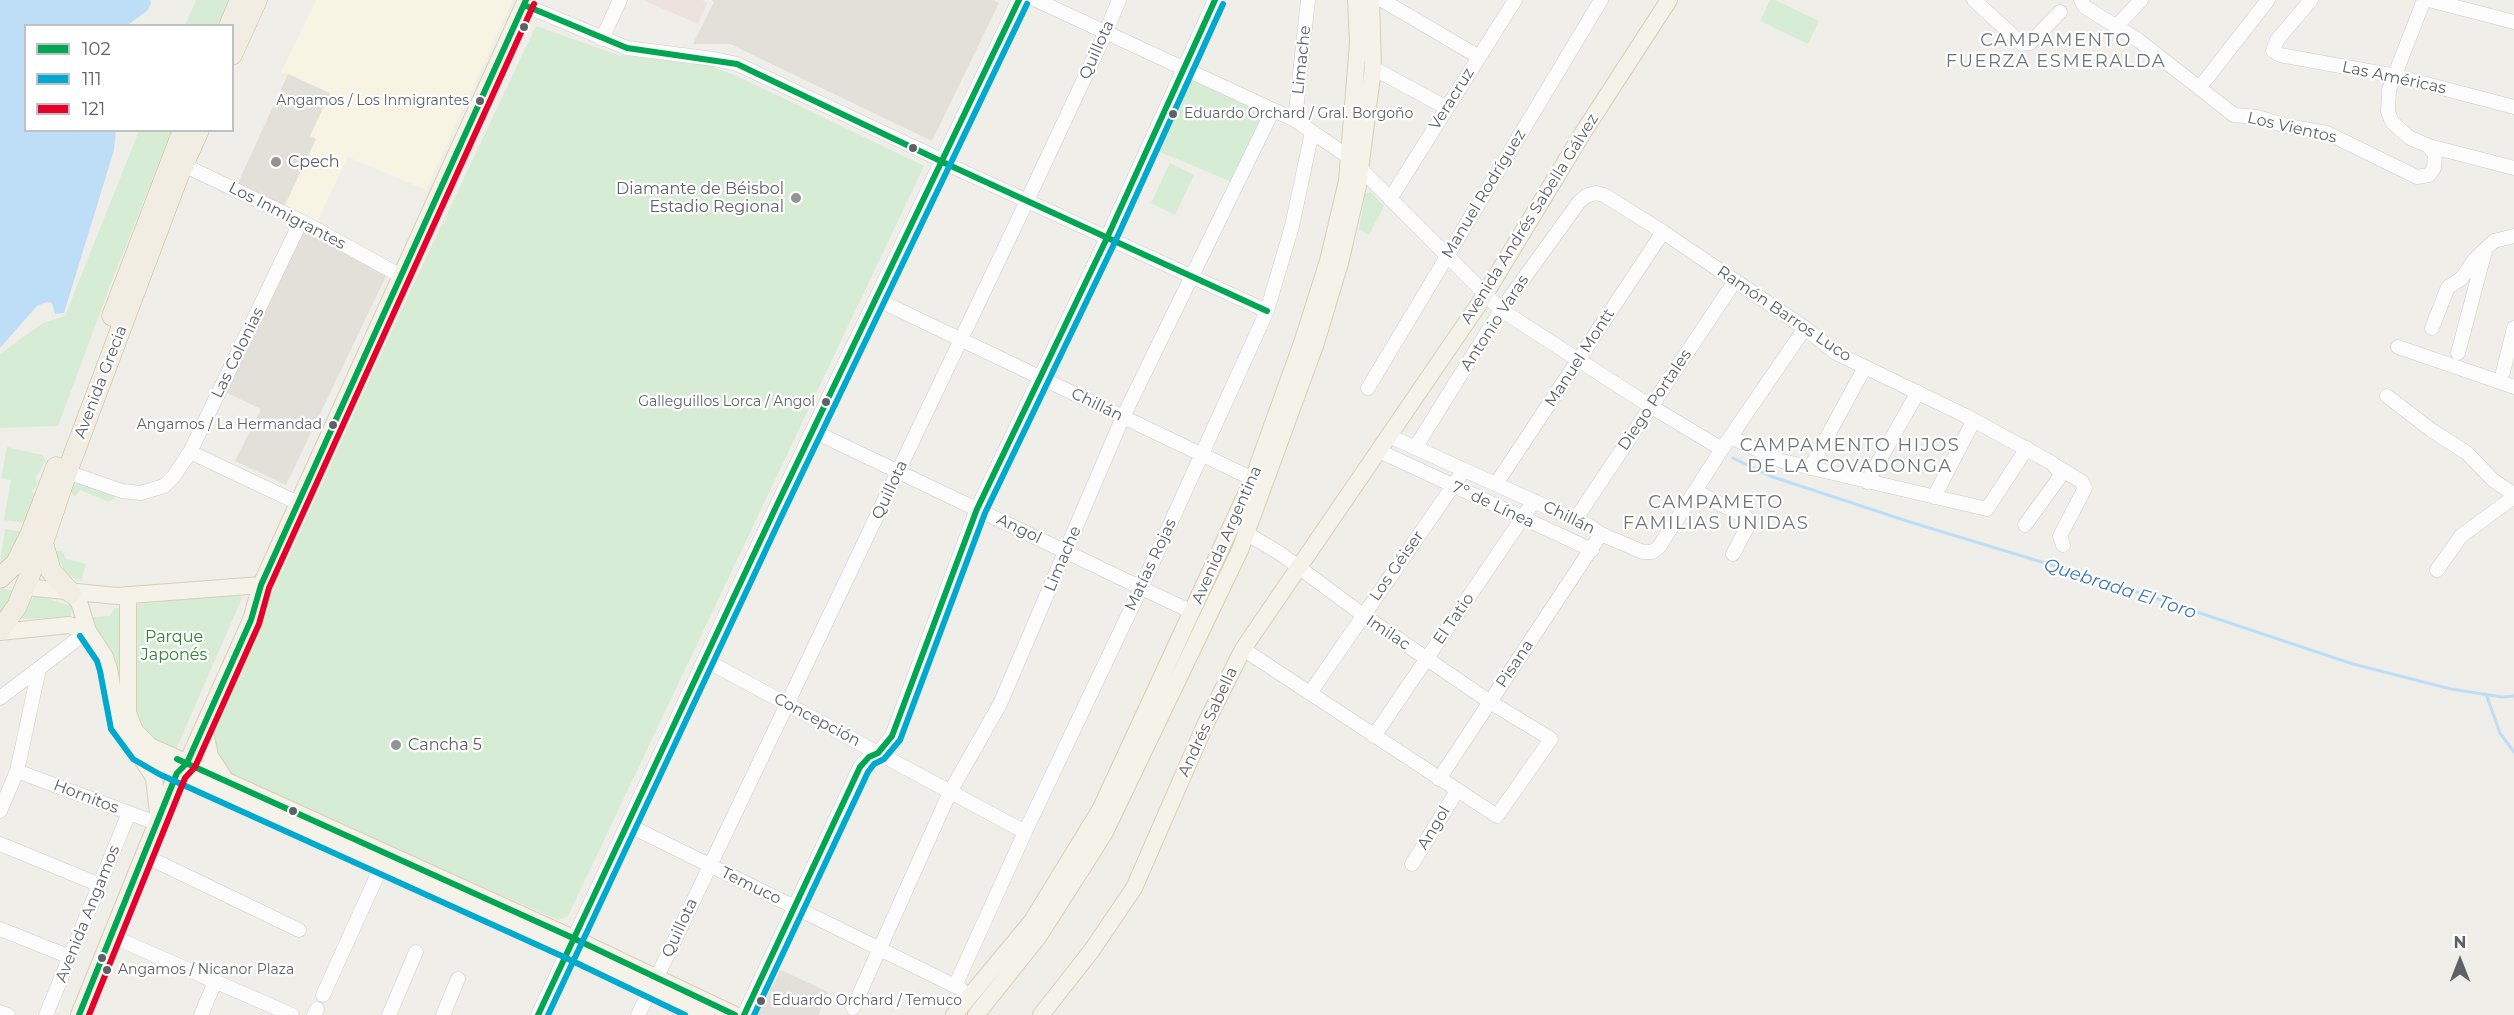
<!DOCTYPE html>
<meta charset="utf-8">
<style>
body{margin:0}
#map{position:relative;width:2514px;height:1015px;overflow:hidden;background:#efeee9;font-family:Montserrat,sans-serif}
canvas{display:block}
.legend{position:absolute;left:24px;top:24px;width:210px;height:108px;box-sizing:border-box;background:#fff;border:2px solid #bfc0c3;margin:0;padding:8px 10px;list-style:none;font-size:18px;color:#5e6268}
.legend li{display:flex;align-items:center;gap:12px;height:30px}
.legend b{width:30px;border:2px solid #bfc0c3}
.north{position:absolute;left:2430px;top:931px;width:60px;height:60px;-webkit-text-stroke:4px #fff;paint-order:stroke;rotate:0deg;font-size:16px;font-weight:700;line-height:24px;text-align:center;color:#5e6268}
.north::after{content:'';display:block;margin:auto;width:21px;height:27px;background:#5e6268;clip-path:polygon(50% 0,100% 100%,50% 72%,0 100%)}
</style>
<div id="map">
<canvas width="2514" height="1015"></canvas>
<ul class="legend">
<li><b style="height:8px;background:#00a651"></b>102</li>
<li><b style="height:8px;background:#00a9ce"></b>111</li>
<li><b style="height:8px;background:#e4002b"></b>121</li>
</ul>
<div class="north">N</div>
</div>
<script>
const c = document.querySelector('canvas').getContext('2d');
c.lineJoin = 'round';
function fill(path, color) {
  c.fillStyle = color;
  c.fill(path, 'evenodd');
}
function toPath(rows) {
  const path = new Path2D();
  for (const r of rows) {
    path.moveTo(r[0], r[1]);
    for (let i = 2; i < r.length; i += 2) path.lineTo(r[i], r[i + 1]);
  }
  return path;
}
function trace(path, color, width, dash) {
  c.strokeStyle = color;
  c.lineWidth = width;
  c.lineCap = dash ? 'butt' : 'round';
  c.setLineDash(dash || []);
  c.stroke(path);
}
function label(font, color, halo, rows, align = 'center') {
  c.font = font + ' Montserrat,sans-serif';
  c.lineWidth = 4.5;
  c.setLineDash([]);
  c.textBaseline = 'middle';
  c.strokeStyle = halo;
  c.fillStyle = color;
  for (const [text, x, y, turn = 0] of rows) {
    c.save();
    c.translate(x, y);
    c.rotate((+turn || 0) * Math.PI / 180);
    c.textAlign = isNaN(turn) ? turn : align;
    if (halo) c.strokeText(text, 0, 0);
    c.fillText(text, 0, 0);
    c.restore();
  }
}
fill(toPath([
 [316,0,513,0,426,190,348,157,316,224,284,207,316,140,310,136,330,93,281,72]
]), '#f8f4e3');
fill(toPath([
 [711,0,993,0,999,3,932,141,730,44,693,44,714,2],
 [288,74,330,93,310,136,316,139,284,207,237,185],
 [302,231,387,274,286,485,235,461,261,409,225,392],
 [781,970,828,992,818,1015,757,1015]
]), '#e2e0d9');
fill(toPath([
 [643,0,702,0,707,3,698,24]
]), '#eee2de');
fill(toPath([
 [196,0,232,0,220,25,185,26],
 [1770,0,1775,0,1819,21,1808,44,1760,21],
 [536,26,618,55,708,65,739,77,924,166,568,916,558,920,227,775,209,732,398,317],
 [1184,69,1273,110,1237,184,1148,147],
 [139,131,172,131,111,283,58,426,0,428,0,354,43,323,65,316],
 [1170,163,1194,175,1175,215,1151,203],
 [1371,192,1384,206,1369,235,1359,230,1365,194],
 [7,447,42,455,46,461,36,477,37,485,31,492,36,494,25,523,4,520,11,480,1,478],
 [72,481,117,496,109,502,80,490,75,497,69,489],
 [5,529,23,532,8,559,0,563],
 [55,551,62,551,66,559,86,564,81,581,66,574],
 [0,588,20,592,0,624],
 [238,594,242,598,174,754,135,726,134,604],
 [35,595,72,606,71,617,21,619],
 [115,608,122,608,121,713,91,617,110,616]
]), '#d7ecd5');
fill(toPath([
 [0,0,150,0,151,3,148,10,128,25,26,26,26,130,116,131,114,150,64,313,55,314,52,303,47,302,37,306,0,348]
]), '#bedef8');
trace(toPath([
 [1733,458,1770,476,1910,522,2101,580,2353,664,2451,689,2502,697,2514,696],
 [2486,694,2500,733,2514,752]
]), '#bedef8', 3);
const minor = toPath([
 [1036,0,1295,120,1350,158,1501,310,1650,406,1722,449],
 [1382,0,1479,57],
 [1974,0,2022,44,2030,43,2060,12],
 [2081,0,2085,7,2138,40,2234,115,2257,117,2287,126,2327,133,2417,177,2429,175,2434,168,2435,155,2429,146],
 [2311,0,2277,40,2273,51,2280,55,2396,76,2514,107],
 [2424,0,2389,90,2388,112,2392,122,2410,138,2429,146,2514,168],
 [2429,0,2514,22],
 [524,5,627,48,714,59,737,64,933,156,951,166,1267,311],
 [2117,26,2141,0],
 [602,39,620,0],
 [1373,68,1447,108],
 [2200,87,2268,0],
 [1295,120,1308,0],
 [175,161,301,221,401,276],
 [1390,199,1515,0],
 [876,299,1253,479],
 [2432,328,2448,287,2461,279,2475,259,2494,241,2514,236],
 [2398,347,2514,387],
 [2458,353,2485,251],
 [2503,372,2514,328],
 [1368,388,1601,0],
 [2387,396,2431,430,2467,453,2494,481,2514,494],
 [813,431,1192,612],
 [1389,436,1591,527,1601,534,1643,552,1652,552,1659,547,1722,449,1805,328],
 [1730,437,1782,461,1987,509,2027,448],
 [1415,448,1501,310,1579,202,1586,196,1596,193,1604,195,1663,232,1805,328,1836,353,1966,416,2052,463,2060,473,2059,478,2025,525],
 [1379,451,1592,550],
 [190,452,298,503],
 [2056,466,2082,482,2085,488,2060,536,2063,545],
 [1810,468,1865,367],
 [67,472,122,491,141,493,164,486,174,476,190,452,301,221],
 [1867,482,1918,392],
 [1496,484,1663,232],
 [1695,491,1746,517,1750,522,1733,554],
 [1934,497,1974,420],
 [1575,520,1735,281],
 [1242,524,1246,532,1254,538,1281,554,1363,615,1490,702,1551,739,1497,816,1243,649],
 [2437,570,2461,536,2514,497],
 [705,660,1025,832],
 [1310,693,1464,470],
 [0,698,88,631],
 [1374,736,1534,501],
 [17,771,156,823],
 [1439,779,1601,534],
 [0,811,17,771,39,669],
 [628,825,961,989],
 [0,844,100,885],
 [143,855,299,930],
 [1412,864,1457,791],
 [0,929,70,957],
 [111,936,292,1015],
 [657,977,1027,201,1106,32,1119,0],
 [955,986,1025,832,1141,588,1267,311,1292,226,1312,132],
 [323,995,382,865],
 [853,1008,950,792,1000,704,1123,417,1273,110],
 [0,1012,8,1015],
 [46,1015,129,813],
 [201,1015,215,982],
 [314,1015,317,1009],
 [389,1015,416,952],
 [443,1015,458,979],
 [538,1015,776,507,1019,0],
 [638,1015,651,988],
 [744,1015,860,767,869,757,878,753,892,736,977,509,1107,238,1215,0]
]);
const major = toPath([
 [25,587,117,596,261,585],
 [71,593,79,602,88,631,105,657,109,669,118,721,124,734,137,751,163,766,568,949,706,1015],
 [128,595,128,713,135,731,150,746,573,938,735,1015],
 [0,632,69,625,88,631],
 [204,726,210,756,225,779],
 [139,754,154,778,158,813],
 [79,1015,177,773,187,763,251,620,261,585,526,0],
 [954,1015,1032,921,1100,810,1253,479,1303,340,1328,261,1347,181,1358,43,1356,0],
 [976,1015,1039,936,1104,834,1240,550,1316,343,1340,263,1358,186,1373,68,1371,0],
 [1041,1015,1092,950,1134,888,1206,723,1243,649,1481,301,1584,131,1669,0]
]);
const highway = toPath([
 [229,26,240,0],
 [232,55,257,0],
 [112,316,183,130],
 [43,543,51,571,71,593],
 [0,578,16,563,30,535,56,467],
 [0,630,17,606,43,543,67,472,178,177,199,130]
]);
trace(minor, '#cccccb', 15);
trace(major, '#d8cfb6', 18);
trace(highway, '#c7ba95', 21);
trace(minor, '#fdfcfc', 14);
trace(major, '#f4f2e9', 16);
trace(highway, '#f1ede2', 20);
trace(toPath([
 [524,5,627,48,737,64,951,166,1267,311],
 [177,759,573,938,735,1015],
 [79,1015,177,773,187,763,251,620,261,585,526,0],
 [538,1015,776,507,1019,0],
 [744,1015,860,767,869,757,878,753,892,736,977,509,1107,238,1215,0]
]), '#00a651', 6);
trace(toPath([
 [80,636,97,661,100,671,111,729,133,759,159,774,564,957,685,1015],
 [548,1015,784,511,1027,4],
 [754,1015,868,772,874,764,884,759,900,740,985,513,1115,242,1223,4]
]), '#00a9ce', 6);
trace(toPath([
 [89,1015,185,778,195,767,259,624,269,588,534,4]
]), '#e4002b', 6);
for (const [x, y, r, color] of [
 [524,27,5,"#5e6268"],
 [480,101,5,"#5e6268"],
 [1173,114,5,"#5e6268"],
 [913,148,5,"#5e6268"],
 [276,162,6,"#919395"],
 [796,198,6,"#919395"],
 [826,402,5,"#5e6268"],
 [333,425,5,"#5e6268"],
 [396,745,6,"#919395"],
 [293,811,5,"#5e6268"],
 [102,958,5,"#5e6268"],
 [107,970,5,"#5e6268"],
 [761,1001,5,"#5e6268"]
]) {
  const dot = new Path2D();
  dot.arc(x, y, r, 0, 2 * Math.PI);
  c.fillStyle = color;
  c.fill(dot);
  trace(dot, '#fff', 2);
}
label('14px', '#5e6268', '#fff', [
 ["Angamos / Los Inmigrantes",469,101],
 ["Eduardo Orchard / Gral. Borgoño",1184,114,"left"],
 ["Galleguillos Lorca / Angol",815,402],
 ["Angamos / La Hermandad",322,425],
 ["Angamos / Nicanor Plaza",118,970,"left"],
 ["Eduardo Orchard / Temuco",772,1001,"left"]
], 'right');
label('16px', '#5e6268', '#fff', [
 ["Quillota",1097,50,-66],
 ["Limache",1302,60,-84],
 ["Las Américas",2394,78,12],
 ["Veracruz",1452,99,-58],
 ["Los Vientos",2292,128,13],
 ["Manuel Rodríguez",1484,194,-59],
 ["Los Inmigrantes",287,216,27],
 ["Avenida Andrés Sabella Gálvez",1530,219,-58],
 ["Ramón Barros Luco",1784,314,34],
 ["Antonio Varas",1495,323,-57],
 ["Las Colonias",238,353,-64],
 ["Manuel Montt",1580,358,-57],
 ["Avenida Grecia",101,382,-69],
 ["Diego Portales",1655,400,-56],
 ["Chillán",1097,405,26],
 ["Quillota",890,490,-65],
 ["7º de Línea",1493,505,25],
 ["Chillán",1569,518,26],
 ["Angol",1019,529,26],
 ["Avenida Argentina",1227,535,-66],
 ["Limache",1063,559,-67],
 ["Matías Rojas",1151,565,-65],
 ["Los Géiser",1397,566,-55],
 ["El Tatio",1454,619,-55],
 ["Imilac",1388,633,34],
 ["Pisana",1515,664,-56],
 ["Concepción",817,720,28],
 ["Andrés Sabella",1208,722,-65],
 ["Hornitos",86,797,21],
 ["Angol",1434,828,-59],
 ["Temuco",751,886,26],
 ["Avenida Angamos",88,914,-68],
 ["Quillota",680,928,-65]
]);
label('16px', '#5e6268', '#fff', [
 ["Cpech",288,162],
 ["Diamante de Béisbol",784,189,"right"],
 ["Estadio Regional",784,207,"right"],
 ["Cancha 5",408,745]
], 'left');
label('16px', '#308536', '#fff', [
 ["Parque",174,637],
 ["Japonés",174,655]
]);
c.letterSpacing = '1.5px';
label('18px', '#6f747a', '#fff', [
 ["CAMPAMENTO",2056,41],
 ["FUERZA ESMERALDA",2056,62],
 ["CAMPAMENTO HIJOS",1850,446],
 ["DE LA COVADONGA",1850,467],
 ["CAMPAMETO",1716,503],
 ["FAMILIAS UNIDAS",1716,524]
]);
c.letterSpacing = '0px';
label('italic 18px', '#3e77b8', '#fff', [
 ["Quebrada El Toro",2120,589,18]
]);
</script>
